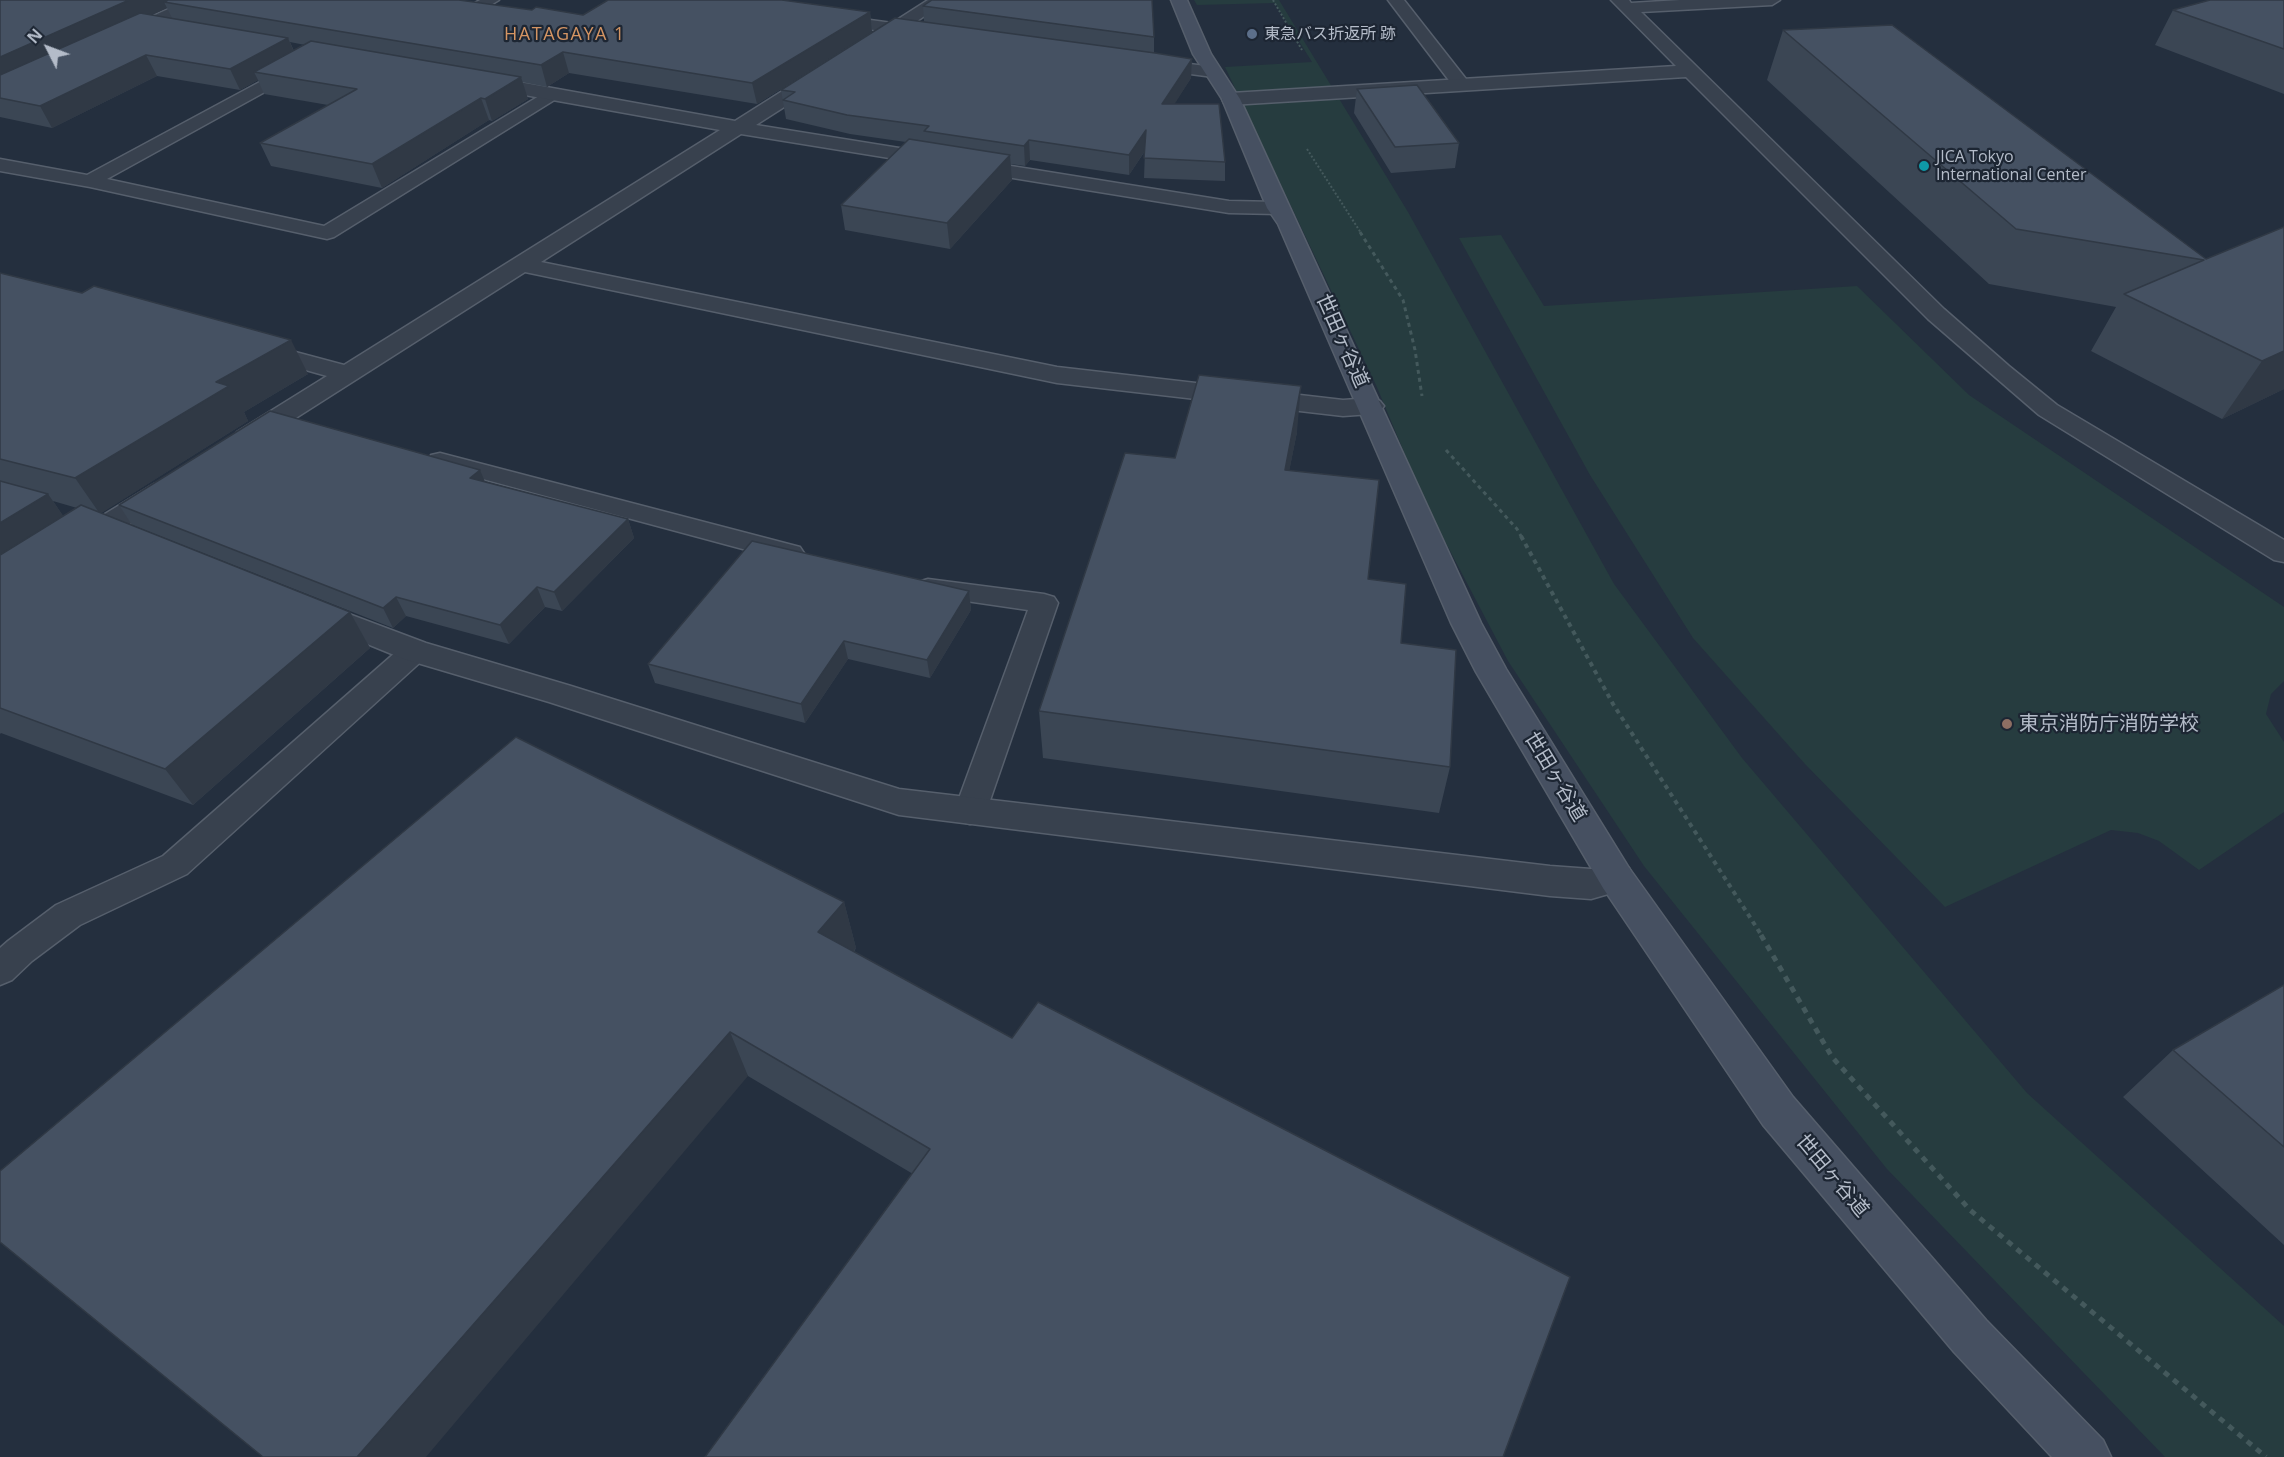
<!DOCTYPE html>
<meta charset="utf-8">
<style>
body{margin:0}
#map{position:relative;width:2284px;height:1457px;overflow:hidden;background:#242f3e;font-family:"Open Sans",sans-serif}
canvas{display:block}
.north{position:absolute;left:18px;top:18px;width:60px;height:60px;-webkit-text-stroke:4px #1d2633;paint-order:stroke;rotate:312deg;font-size:16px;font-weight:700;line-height:24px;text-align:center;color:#b4bcc9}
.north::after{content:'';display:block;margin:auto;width:21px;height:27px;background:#b4bcc9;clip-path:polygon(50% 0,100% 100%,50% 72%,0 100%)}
</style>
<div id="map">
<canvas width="2284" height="1457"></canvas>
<div class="north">N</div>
</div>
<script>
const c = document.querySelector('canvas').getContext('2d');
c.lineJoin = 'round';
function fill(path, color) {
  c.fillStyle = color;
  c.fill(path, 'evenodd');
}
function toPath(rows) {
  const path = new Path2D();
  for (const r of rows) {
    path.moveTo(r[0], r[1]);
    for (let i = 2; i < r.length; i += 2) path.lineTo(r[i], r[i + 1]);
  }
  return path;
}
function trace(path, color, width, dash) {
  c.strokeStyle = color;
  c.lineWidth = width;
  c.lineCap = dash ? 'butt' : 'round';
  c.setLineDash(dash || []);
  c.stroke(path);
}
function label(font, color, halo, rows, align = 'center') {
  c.font = font + ' "Open Sans","Noto Sans JP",sans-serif';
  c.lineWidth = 4.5;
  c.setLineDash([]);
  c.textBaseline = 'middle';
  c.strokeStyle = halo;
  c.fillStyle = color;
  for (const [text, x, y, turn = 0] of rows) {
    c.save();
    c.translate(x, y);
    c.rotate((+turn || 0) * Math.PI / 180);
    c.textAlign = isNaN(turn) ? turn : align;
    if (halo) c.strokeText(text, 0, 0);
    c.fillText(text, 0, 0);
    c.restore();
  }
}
fill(toPath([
 [1194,0,1279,0,1408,212,1614,584,1742,758,2027,1093,2284,1326,2284,1457,2165,1457,1887,1169,1644,866,1508,661,1427,507,1376,385,1225,67,1312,62,1275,3,1197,5],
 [1501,235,1544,306,1857,286,1969,395,2284,607,2284,681,2271,694,2266,714,2284,742,2284,812,2199,870,2159,841,2138,833,2111,830,1945,907,1805,764,1693,638,1590,475,1459,238]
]), '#263c3f');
const lane = toPath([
 [480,0,499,0,476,14,466,14,463,11,466,8,480,0],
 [1388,0,1404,0,1466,79,1468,83,1466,87,1454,87,1388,0],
 [833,15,922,27,930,32,922,37,827,23,825,20,827,17,833,15],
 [1151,59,1213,67,1221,72,1213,77,1145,68,1143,64,1145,60,1151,59],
 [295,63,303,68,301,72,107,179,324,226,549,90,561,90,564,94,334,237,327,239,90,187,0,171,0,159,87,175,295,63],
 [440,453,800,547,804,553,800,559,791,562,431,465,428,460,431,455,440,453],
 [928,579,1044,594,1054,597,1058,603,986,812,981,821,970,824,959,821,954,812,1028,610,918,594,914,588,918,582,928,579],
 [415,641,425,644,429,651,425,658,187,874,80,925,32,961,12,980,0,985,0,948,8,941,56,905,163,856,405,644,415,641]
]);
const street = toPath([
 [188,0,210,0,208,4,130,40,124,41,118,40,115,36,118,32,188,0],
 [928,0,948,0,879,47,867,47,864,43,867,39,928,0],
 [1611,0,1629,0,1631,3,1680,0,1780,0,1772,5,1641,12,1944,309,2009,366,2057,405,2284,540,2284,562,2274,560,2039,415,1928,319,1686,77,1231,105,1224,103,1222,99,1224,95,1231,93,1676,66,1611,0],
 [821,69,828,71,830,75,828,79,756,125,1229,201,1278,202,1286,203,1289,208,1286,213,1278,214,1229,213,741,134,541,262,1057,367,1343,400,1371,398,1380,401,1384,406,1380,411,1371,414,1343,416,1057,383,525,272,255,444,246,446,237,444,233,438,237,432,327,376,249,354,246,349,249,344,258,342,344,365,720,130,480,87,473,85,471,81,473,77,480,75,735,121,814,71,821,69],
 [164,482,174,484,178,490,174,496,11,599,0,602,0,578,154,484,164,482],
 [317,602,426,643,571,686,899,789,1550,866,1591,869,1616,863,1629,868,1634,878,1629,888,1591,899,1550,896,899,815,549,702,404,659,306,619,302,612,306,605,317,602]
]);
const secondary = toPath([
 [1171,0,1187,0,1211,54,1240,99,1481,623,1506,669,1629,868,1793,1097,1986,1320,2103,1440,2111,1457,2052,1457,1954,1352,1763,1125,1603,888,1476,672,1451,623,1278,224,1267,208,1222,99,1193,54,1171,0]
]);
trace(lane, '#565f6c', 3);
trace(street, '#565f6c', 3);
trace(secondary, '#565f6c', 3);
trace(toPath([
 [1273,0,1302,50],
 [1307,149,1361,233]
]), '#44595c', 2, [2, 2]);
trace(toPath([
 [1360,232,1403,300,1415,350,1422,396],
 [1446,450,1517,529,1522,538]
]), '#44595c', 3, [4, 4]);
trace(toPath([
 [1521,536,1613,704,1762,936]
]), '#44595c', 4, [4.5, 4.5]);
trace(toPath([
 [1761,935,1832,1057,1970,1210,2266,1457]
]), '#44595c', 5, [6, 6]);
fill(lane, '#38414e');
fill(street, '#38414e');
fill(secondary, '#465061');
fill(toPath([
 [0,0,460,0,532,10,583,15,870,12,872,32,924,21,923,6,1154,37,1154,53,1192,59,1191,78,1174,104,1225,162,1225,181,1144,178,1145,151,1129,175,1030,160,1025,166,1011,164,1012,180,950,249,845,230,841,205,906,142,850,134,786,119,781,90,870,34,757,104,569,73,547,87,522,82,528,99,492,121,489,120,382,188,271,166,260,143,328,105,264,94,258,80,240,90,157,76,52,128,0,117],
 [167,8,172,18,151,15],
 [290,42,305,45,294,51],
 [2284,0,2284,94,2155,45,2173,10],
 [1783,30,2206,259,2284,227,2284,389,2222,419,2091,351,2116,307,1989,284,1767,80],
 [1357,89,1459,143,1455,168,1391,173,1354,113],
 [0,273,308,374,244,412,248,421,101,513,350,612,370,648,193,805,1,733,0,734],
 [53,501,77,508,63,516],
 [1297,432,1289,471,1368,579,1401,643,1450,767,1439,813,1043,758,1039,711,1175,458],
 [485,482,628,519,634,538,562,611,545,607,509,644,406,616,393,628,132,525,119,505],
 [969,591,971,610,930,678,848,659,805,723,655,683,648,664],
 [516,737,844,902,856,948,854,952,1012,1038,913,1174,748,1076],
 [2284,985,2284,1245,2123,1097,2173,1050]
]), '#3b4654');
fill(toPath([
 [129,0,183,0,164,2,167,8,0,84,0,57],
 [870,12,872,32,757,104,752,83],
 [288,38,297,59,254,72,258,80,240,90,230,69],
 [563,52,569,73,547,87,541,65],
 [146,55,157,76,52,128,40,106],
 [1192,59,1191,78,1162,124,1162,104],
 [521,77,528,99,492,121,485,99],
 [481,98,489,120,382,188,372,164],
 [1146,130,1146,149,1129,175,1129,155],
 [1029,140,1030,160,1025,166,1024,146],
 [1010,155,1012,180,950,249,947,223],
 [291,340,308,374,244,412,248,421,100,514,75,478,216,382],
 [2284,351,2284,389,2222,419,2262,361],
 [1301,386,1297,432,1280,517,1285,470],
 [480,470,488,489,470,478],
 [48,494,73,530,0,575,0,523],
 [628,519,634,538,562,611,554,592],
 [537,587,545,607,509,644,500,625],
 [969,591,971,610,930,678,927,660],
 [396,597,406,616,393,628,383,608],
 [350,612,370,648,193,805,165,769],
 [844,641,848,659,805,723,801,704],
 [844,902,856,948,831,978,818,932],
 [730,1032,748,1076,426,1457,357,1457]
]), '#303945');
const building = toPath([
 [0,0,129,0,0,57,0,0],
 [168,0,459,0,532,10,536,7,583,15,608,0,782,0,870,12,752,83,563,52,541,65,164,2,168,0],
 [932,0,1152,0,1154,37,923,6,932,0],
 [2210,0,2284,0,2284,49,2173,10,2210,0],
 [140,13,288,38,230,69,146,55,40,106,0,98,0,75,140,13],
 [895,18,1155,53,1192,59,1162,104,1219,104,1225,162,1144,158,1146,130,1129,155,1029,140,1024,146,924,131,929,126,847,115,783,100,795,92,781,90,895,18],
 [1892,25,2206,259,2284,227,2284,351,2262,361,2124,294,2204,260,2016,229,1783,30,1892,25],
 [311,41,521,77,485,99,481,98,372,164,260,143,357,89,254,72,311,41],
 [1417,85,1459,143,1395,147,1357,89,1417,85],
 [909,139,1010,155,947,223,841,205,909,139],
 [0,273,82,293,94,286,291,340,216,382,229,386,75,478,0,459,0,273],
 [1199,375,1301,386,1285,470,1379,480,1368,579,1406,584,1401,643,1456,650,1450,767,1039,711,1125,453,1175,458,1199,375],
 [270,411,480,470,470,478,628,519,554,592,537,587,500,625,396,597,383,608,119,505,270,411],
 [0,481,48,494,0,523,0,481],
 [81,505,350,612,165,769,0,708,0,555,81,505],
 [752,541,969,591,927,660,844,641,801,704,648,664,752,541],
 [516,737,844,902,818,932,1012,1038,1038,1002,1570,1277,1503,1457,705,1457,930,1149,730,1032,357,1457,263,1457,0,1242,0,1171,516,737],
 [2284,985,2284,1147,2173,1050,2284,985]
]);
fill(building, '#455162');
trace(building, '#303945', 1.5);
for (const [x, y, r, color] of [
 [1252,34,6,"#5c6f8a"],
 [1924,166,6,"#0f9aa8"],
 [2007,724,6,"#8d6e63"]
]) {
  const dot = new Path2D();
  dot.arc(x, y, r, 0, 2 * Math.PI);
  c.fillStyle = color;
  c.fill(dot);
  trace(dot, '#1d2633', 2);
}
label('16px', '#b4bcc9', '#1d2633', [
 ["東急バス折返所 跡",1264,34],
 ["JICA Tokyo",1936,157],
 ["International Center",1936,175]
], 'left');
c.letterSpacing = '1.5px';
label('18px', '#d59563', '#1d2633', [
 ["HATAGAYA 1",565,35]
]);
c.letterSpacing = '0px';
label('20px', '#b4bcc9', '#1d2633', [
 ["世田ヶ谷道",1342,341,66],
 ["世田ヶ谷道",1555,777,59],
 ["世田ヶ谷道",1832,1176,50]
]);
label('20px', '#b4bcc9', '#1d2633', [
 ["東京消防庁消防学校",2019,724]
], 'left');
</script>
